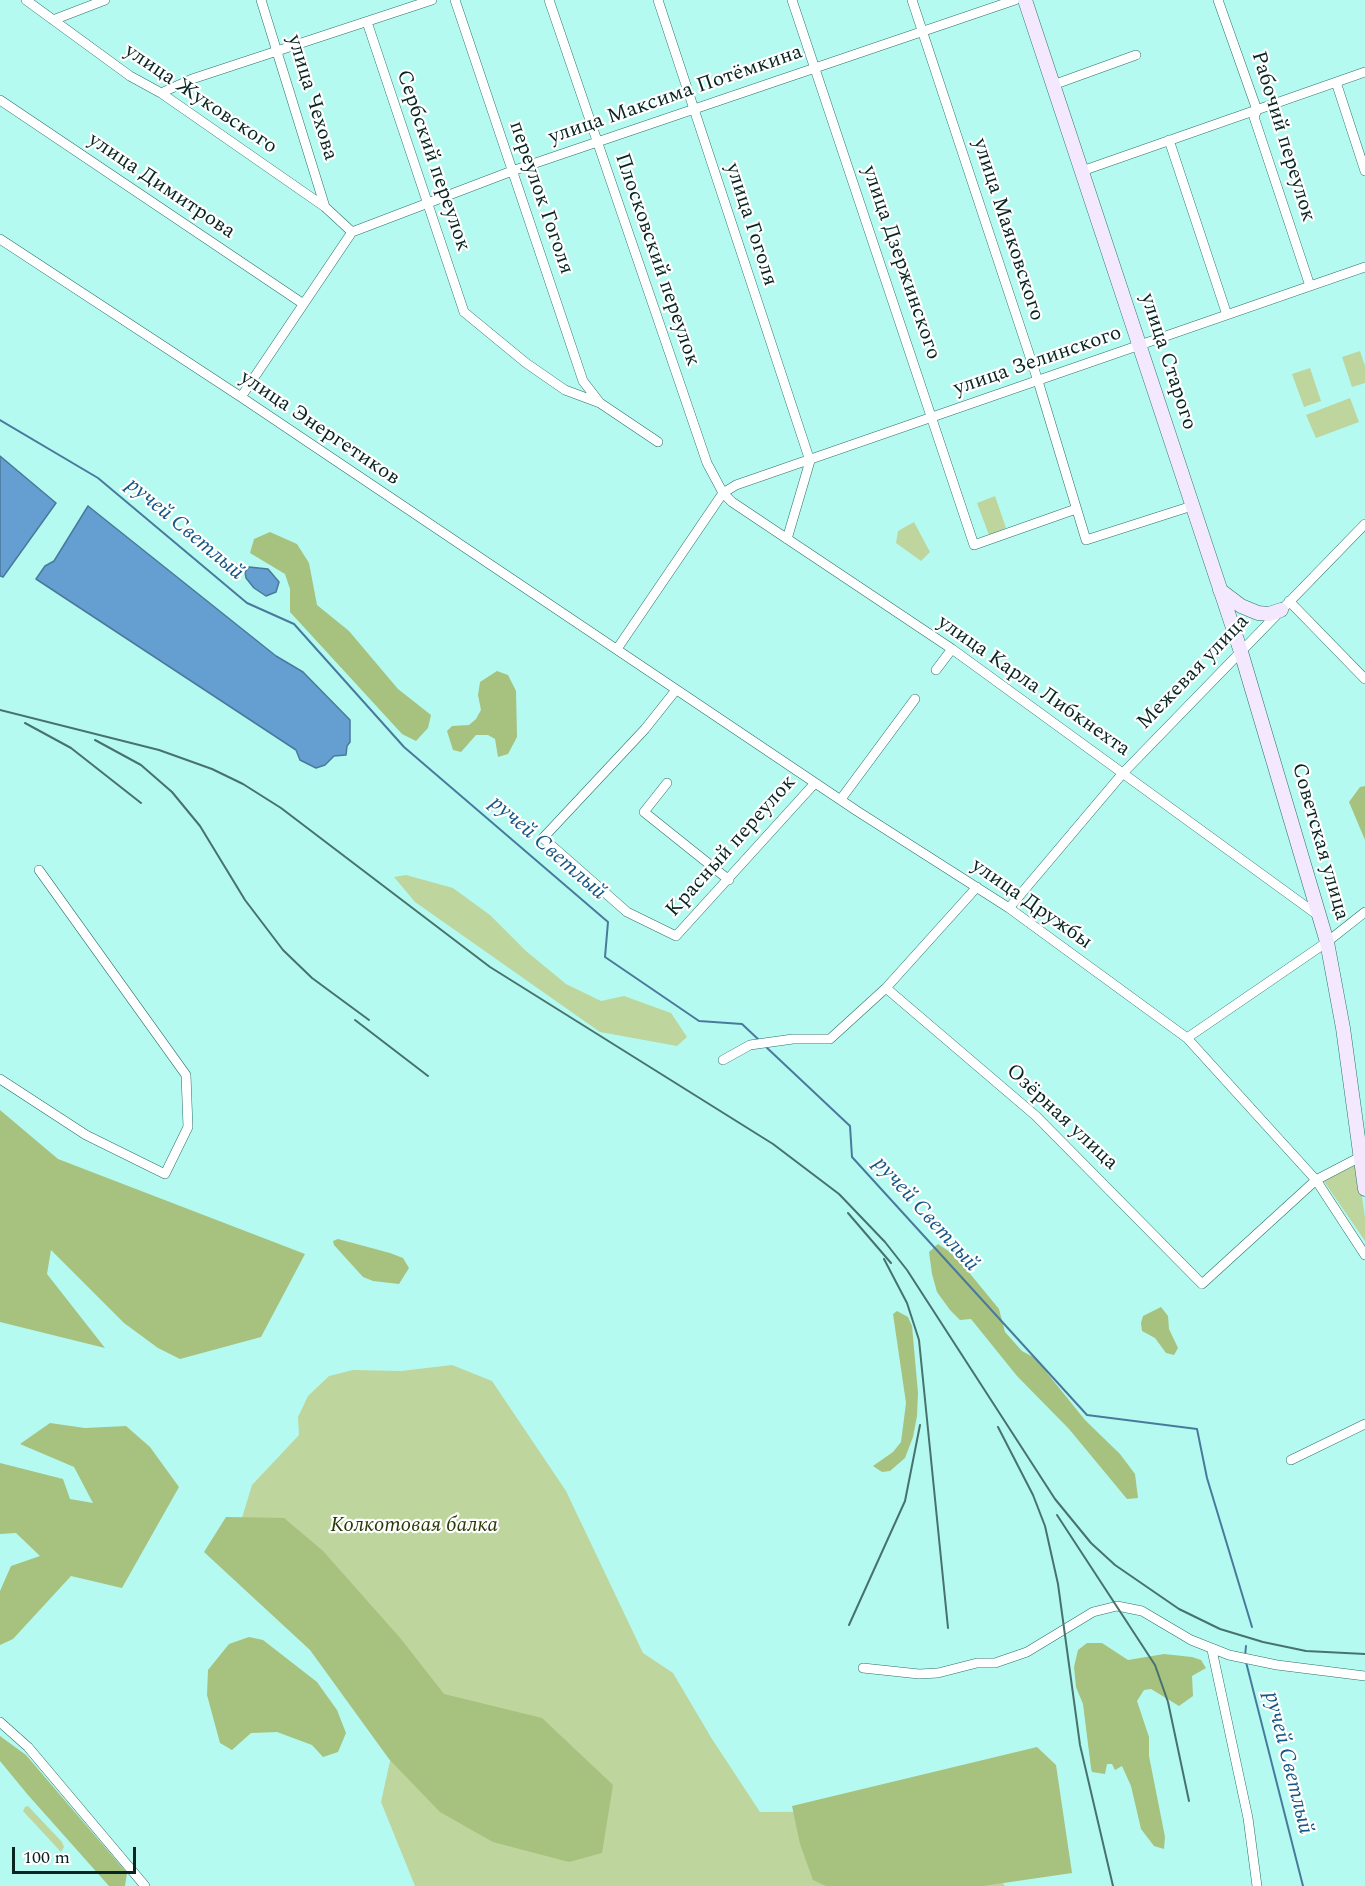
<!DOCTYPE html>
<meta charset="utf-8">
<style>
body{margin:0}
#map{position:relative;width:1365px;height:1886px;overflow:hidden;background:#b5faf1;font-family:Spectral,serif}
canvas{display:block}
.scale{position:absolute;left:12px;top:1847px;width:124px;height:27px;box-sizing:border-box;border:3px solid #082522;border-top:0;padding-left:8px;font-size:18px;line-height:21px;white-space:nowrap;color:#082522;-webkit-text-stroke:4px #fff;paint-order:stroke}
</style>
<div id="map">
<canvas width="1365" height="1886"></canvas>
<div class="scale">100 m</div>
</div>
<script>
const c = document.querySelector('canvas').getContext('2d');
c.lineJoin = 'round';
function fill(path, color) {
  c.fillStyle = color;
  c.fill(path, 'evenodd');
}
function toPath(rows) {
  const path = new Path2D();
  for (const r of rows) {
    path.moveTo(r[0], r[1]);
    for (let i = 2; i < r.length; i += 2) path.lineTo(r[i], r[i + 1]);
  }
  return path;
}
function trace(path, color, width, dash) {
  c.strokeStyle = color;
  c.lineWidth = width;
  c.lineCap = dash ? 'butt' : 'round';
  c.setLineDash(dash || []);
  c.stroke(path);
}
function label(font, color, halo, rows, align = 'center') {
  c.font = font + ' Spectral,serif';
  c.lineWidth = 4.5;
  c.setLineDash([]);
  c.textBaseline = 'middle';
  c.strokeStyle = halo;
  c.fillStyle = color;
  for (const [text, x, y, turn = 0] of rows) {
    c.save();
    c.translate(x, y);
    c.rotate((+turn || 0) * Math.PI / 180);
    c.textAlign = isNaN(turn) ? turn : align;
    if (halo) c.strokeText(text, 0, 0);
    c.fillText(text, 0, 0);
    c.restore();
  }
}
fill(toPath([
 [1360,351,1365,366,1365,383,1352,387,1342,357],
 [1310,368,1321,401,1304,407,1292,374],
 [1350,398,1359,422,1316,438,1306,415],
 [995,496,1006,528,989,535,977,503],
 [914,522,930,552,921,561,896,543,898,531],
 [406,875,453,888,490,915,526,951,566,984,601,1001,624,996,671,1013,687,1037,677,1046,600,1032,415,902,394,877],
 [1357,1162,1365,1217,1365,1241,1323,1180],
 [452,1365,492,1381,566,1491,643,1653,673,1673,712,1739,760,1812,922,1811,974,1844,1005,1886,415,1886,381,1802,397,1729,234,1544,252,1485,299,1435,298,1417,308,1396,329,1376,353,1370,401,1371],
 [28,1806,62,1842,64,1847,61,1852,23,1811,25,1807]
]), '#bed59e');
fill(toPath([
 [270,532,297,544,309,563,317,605,349,631,398,689,431,715,428,728,416,741,402,734,290,612,290,589,285,574,250,553,254,539],
 [497,671,508,675,516,691,517,737,508,754,498,757,495,739,488,735,476,735,461,752,453,750,447,731,452,726,469,725,476,719,481,710,478,695,480,682],
 [1365,786,1365,840,1349,802,1360,787],
 [0,1110,58,1159,305,1254,261,1337,180,1359,158,1348,124,1323,51,1250,47,1274,105,1348,0,1322],
 [338,1239,390,1253,403,1258,409,1268,399,1284,373,1281,363,1277,334,1245,333,1241],
 [938,1244,950,1252,967,1270,999,1309,1005,1332,1022,1351,1035,1358,1085,1420,1120,1454,1135,1474,1138,1498,1127,1499,1069,1429,1017,1376,971,1319,960,1320,950,1310,937,1292,932,1274,929,1252],
 [1161,1307,1168,1316,1169,1329,1178,1348,1174,1355,1166,1353,1155,1338,1142,1331,1141,1323,1143,1316],
 [897,1311,908,1317,912,1326,918,1393,917,1416,913,1437,905,1458,890,1471,882,1472,873,1466,893,1452,901,1442,906,1403,893,1314],
 [50,1423,85,1428,126,1426,150,1447,179,1487,122,1588,71,1576,13,1639,0,1645,0,1591,11,1566,40,1556,16,1533,0,1534,0,1463,63,1479,70,1499,93,1503,74,1467,20,1444],
 [226,1517,284,1518,323,1551,401,1639,444,1694,542,1718,613,1785,602,1853,569,1862,493,1842,440,1812,389,1759,310,1650,204,1552],
 [249,1637,263,1640,317,1682,337,1710,346,1733,338,1752,323,1757,312,1745,277,1732,251,1733,232,1750,220,1743,207,1695,208,1670,229,1644],
 [1087,1643,1102,1643,1128,1660,1164,1654,1192,1657,1201,1660,1206,1668,1192,1676,1193,1696,1179,1706,1151,1689,1144,1690,1137,1701,1149,1737,1149,1756,1165,1837,1164,1849,1154,1846,1141,1829,1131,1786,1122,1766,1115,1770,1112,1764,1107,1764,1105,1774,1092,1772,1091,1768,1083,1704,1076,1687,1074,1667,1078,1650],
 [0,1736,26,1755,127,1873,125,1886,109,1886,28,1795,0,1761],
 [1037,1747,1056,1765,1072,1873,983,1886,826,1886,813,1880,800,1844,792,1806]
]), '#a7c17e');
const water = toPath([
 [0,456,56,503,3,577,0,576,0,456],
 [88,506,276,656,303,672,350,720,350,742,347,746,346,755,334,756,325,765,316,768,300,760,296,750,36,579,45,566,54,561,88,506],
 [249,567,268,569,279,582,276,592,266,596,254,588,246,578,245,572,249,567]
]);
fill(water, '#659ed0');
trace(water, '#497a9c', 1.5);
trace(toPath([
 [0,420,98,478,247,603,294,624,404,747,608,922,605,957,699,1021,742,1024,759,1040],
 [765,1046,850,1126,852,1157,1087,1415,1197,1429,1207,1478,1252,1627],
 [1245,1656,1246,1646],
 [1246,1662,1303,1886]
]), '#497a9c', 2);
const street = toPath([
 [26,0,130,76,161,93,325,207,352,232],
 [261,0,325,207],
 [455,0,583,381,600,403],
 [549,0,707,463,723,493,732,502,952,649,1319,916],
 [658,0,810,461,787,539],
 [792,0,974,545,1076,509],
 [912,0,1038,381,1086,540,1192,506],
 [1218,0,1257,110,1254,117,1310,286],
 [53,20,105,0],
 [367,22,464,312,526,363,565,390,600,403,658,442],
 [1336,82,1365,171],
 [1053,85,1136,55],
 [161,93,192,79,432,0],
 [0,100,302,303],
 [1169,140,1227,315],
 [1082,171,1365,72],
 [352,232,512,171,1015,0],
 [0,239,241,397,857,811,1009,908,1187,1038,1316,1180,1365,1255],
 [241,397,352,232],
 [1289,601,1365,679],
 [617,649,723,493,736,485,1365,267],
 [936,670,952,649],
 [676,690,645,729,543,838,627,912,676,936,815,783],
 [667,783,644,812,729,880],
 [841,799,915,699],
 [1009,908,1123,773,1365,524],
 [886,988,1036,1116,1202,1284,1316,1180,1364,1155],
 [1187,1038,1327,942,1365,912],
 [723,1060,750,1045,793,1039,830,1039,886,988,977,887],
 [0,1079,86,1135,165,1174,188,1127,186,1075,39,870],
 [1291,1460,1365,1424],
 [1212,1650,1248,1818,1257,1886],
 [863,1668,919,1674,938,1673,977,1663,995,1663,1027,1652,1093,1612,1117,1606,1142,1611,1191,1640,1229,1655,1277,1665,1365,1676],
 [0,1722,28,1747,145,1886]
]);
const secondary = toPath([
 [1025,0,1241,652,1327,942,1343,1028,1365,1189],
 [1220,590,1241,606,1258,613,1269,614,1281,610]
]);
trace(street, '#2c7069', 10);
trace(secondary, '#2c7069', 15);
trace(street, '#fff', 9);
trace(secondary, '#f3e8fe', 14);
trace(toPath([
 [0,710,159,750,212,769,243,784,281,808,490,967,773,1144,839,1194,885,1242,907,1270,1055,1499,1091,1543,1115,1565,1179,1609,1220,1629,1263,1642,1306,1651,1365,1654],
 [25,723,71,748,141,803],
 [95,740,141,765,172,792,200,826,245,900,283,950,312,978,369,1020],
 [355,1020,428,1076],
 [848,1213,891,1263],
 [884,1259,907,1303,919,1340,948,1628],
 [998,1427,1033,1495,1045,1526,1058,1584,1080,1745,1113,1886],
 [1057,1515,1155,1665,1168,1702,1189,1801],
 [849,1625,905,1501,920,1425]
]), '#47726d', 2);
label('21px', '#082522', '#fff', [
 ["улица Максима Потёмкина",676,96,-19],
 ["улица Чехова",311,98,73],
 ["улица Жуковского",200,100,34],
 ["Рабочий переулок",1282,137,73],
 ["Сербский переулок",432,161,71],
 ["улица Димитрова",161,187,34],
 ["переулок Гоголя",540,198,71],
 ["улица Гоголя",750,225,72],
 ["улица Маяковского",1007,230,72],
 ["Плосковский переулок",656,260,71],
 ["улица Дзержинского",900,263,71],
 ["улица Зелинского",1038,362,-19],
 ["улица Старого",1167,362,72],
 ["улица Энергетиков",319,429,34],
 ["Межевая улица",1194,673,-46],
 ["улица Карла Либкнехта",1033,687,35],
 ["Советская улица",1319,842,74],
 ["Красный переулок",732,847,-48],
 ["улица Дружбы",1031,905,35],
 ["Озёрная улица",1061,1118,43]
]);
label('italic 21px', '#293907', '#fff', [
 ["Колкотовая балка",414,1527]
]);
label('italic 22px', '#175786', '#fff', [
 ["ручей Светлый",184,530,40],
 ["ручей Светлый",547,849,41],
 ["ручей Светлый",925,1215,48],
 ["ручей Светлый",1287,1763,76]
]);
</script>
